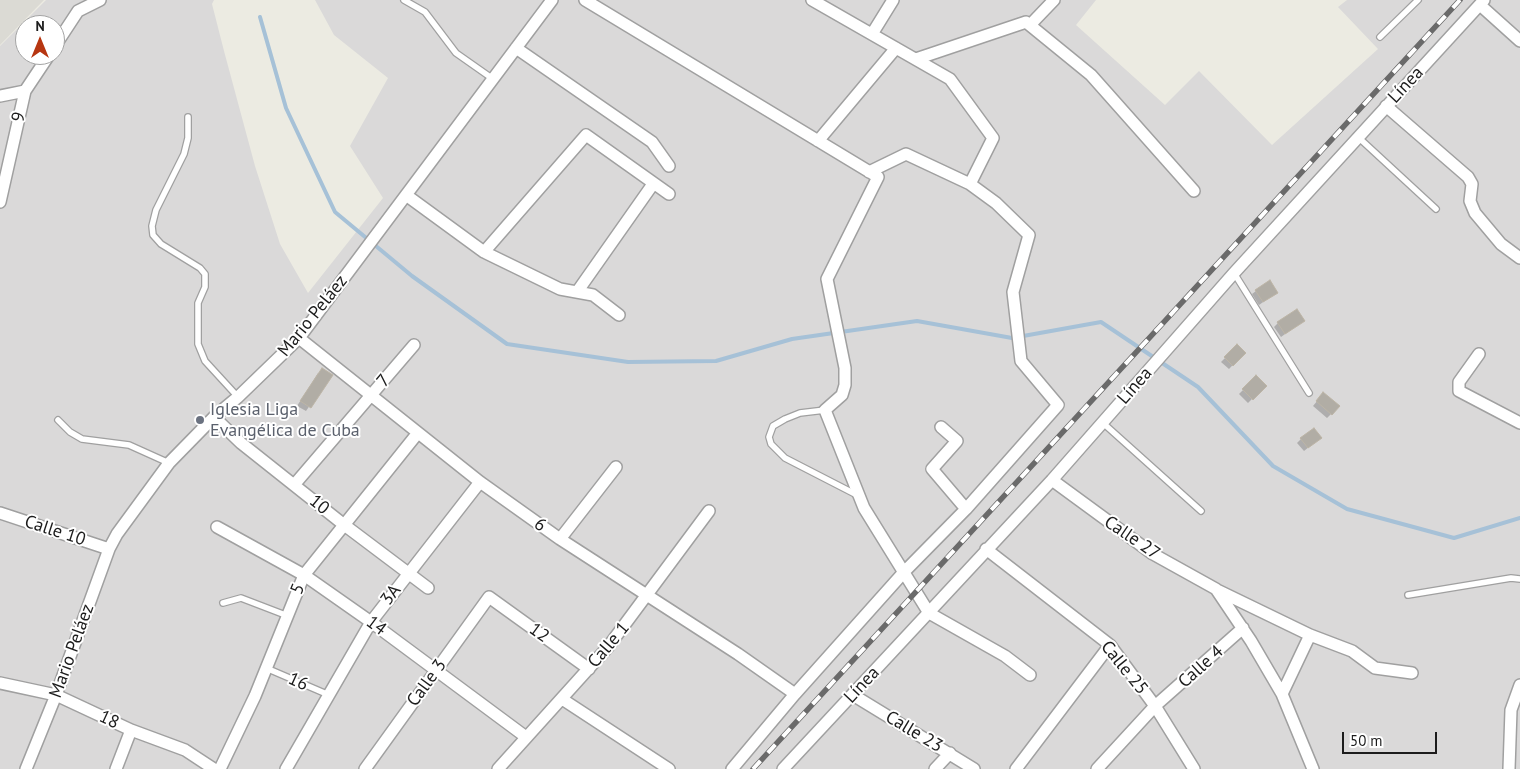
<!DOCTYPE html>
<meta charset="utf-8">
<style>
body{margin:0}
#map{position:relative;width:1520px;height:769px;overflow:hidden;background:#ecebe2;font-family:"PT Sans",sans-serif}
canvas{display:block}
.north{position:absolute;left:15px;top:15px;width:50px;height:50px;box-sizing:border-box;background:#fff;border:1px solid #a4a4a4;border-radius:50%;rotate:0deg;font-size:14px;font-weight:700;line-height:20px;text-align:center;color:#1c1c1c}
.north::after{content:'';display:block;margin:auto;width:18px;height:22px;background:#b73611;clip-path:polygon(50% 0,100% 100%,50% 72%,0 100%)}
.scale{position:absolute;left:1342px;top:732px;width:95px;height:22px;box-sizing:border-box;border:2px solid #1c1c1c;border-top:0;padding-left:6px;font-size:15px;line-height:18px;white-space:nowrap;color:#1c1c1c;-webkit-text-stroke:4px #fff;paint-order:stroke}
</style>
<div id="map">
<canvas width="1520" height="769"></canvas>
<div class="north">N</div>
<div class="scale">50 m</div>
</div>
<script>
const c = document.querySelector('canvas').getContext('2d');
c.lineJoin = 'round';
function fill(path, color) {
  c.fillStyle = color;
  c.fill(path, 'evenodd');
}
function toPath(rows) {
  const path = new Path2D();
  for (const r of rows) {
    path.moveTo(r[0], r[1]);
    for (let i = 2; i < r.length; i += 2) path.lineTo(r[i], r[i + 1]);
  }
  return path;
}
function trace(path, color, width, dash) {
  c.strokeStyle = color;
  c.lineWidth = width;
  c.lineCap = dash ? 'butt' : 'round';
  c.setLineDash(dash || []);
  c.stroke(path);
}
function label(font, color, halo, rows, align = 'center') {
  c.font = font + ' "PT Sans",sans-serif';
  c.lineWidth = 4;
  c.setLineDash([]);
  c.textBaseline = 'middle';
  c.strokeStyle = halo;
  c.fillStyle = color;
  for (const [text, x, y, turn = 0] of rows) {
    c.save();
    c.translate(x, y);
    c.rotate((+turn || 0) * Math.PI / 180);
    c.textAlign = isNaN(turn) ? turn : align;
    if (halo) c.strokeText(text, 0, 0);
    c.fillText(text, 0, 0);
    c.restore();
  }
}
fill(toPath([
 [46,0,214,0,212,4,224,51,255,166,280,244,308,293,383,198,350,146,388,78,334,35,315,0,1096,0,1076,25,1165,105,1199,71,1272,145,1378,49,1338,7,1347,0,1520,0,1520,769,0,769,0,46],
 [25,25,55,25,55,55,25,55]
]), '#dad9d9');
fill(toPath([
 [0,0,44,0,0,45]
]), '#dbdad4');
fill(toPath([
 [1256,291,1276,293,1259,305,1252,294],
 [1278,323,1299,324,1281,337,1274,327],
 [1237,346,1244,353,1229,369,1221,362],
 [318,373,331,375,306,411,297,406],
 [1256,377,1265,386,1248,403,1239,394],
 [1323,394,1338,407,1327,418,1313,406],
 [1320,438,1304,451,1297,443,1301,439]
]), '#0003');
trace(toPath([
 [260,17,286,108,335,212,412,276,507,344,628,362,716,361,792,339,917,321,1012,338,1101,322,1198,387,1273,466,1347,509,1454,538,1520,518]
]), '#a6c1d7', 4);
const building = toPath([
 [1270,280,1278,293,1263,302,1255,290,1270,280],
 [1297,309,1305,321,1285,334,1277,322,1297,309],
 [1237,344,1246,353,1233,366,1224,357,1237,344],
 [322,368,333,375,311,408,300,401,322,368],
 [1256,375,1267,386,1253,400,1242,389,1256,375],
 [1323,392,1340,406,1332,415,1316,401,1323,392],
 [1314,428,1322,438,1308,448,1300,438,1314,428]
]);
fill(building, '#b1ada5');
trace(building, '#bdb5a6', 1);
const service = toPath([
 [404,0,425,12,456,53,493,79],
 [1380,37,1418,0],
 [188,117,188,138,184,154,156,210,152,226,153,235,161,244,200,268,205,274,205,287,198,303,198,344,205,361,238,397],
 [1358,137,1436,209],
 [1234,273,1309,393],
 [825,410,800,413,785,419,773,426,769,437,771,444,785,458,857,495],
 [58,420,70,432,82,439,129,445,169,463],
 [1103,423,1201,511],
 [1408,595,1511,578,1520,579],
 [223,603,241,598,288,616],
 [266,668,329,695]
]);
const minor = toPath([
 [585,0,878,177,827,279,845,368,845,385,842,395,825,410,864,508,929,613,1005,656,1030,675],
 [812,0,950,79,993,138,970,184],
 [1480,5,1520,41],
 [1030,25,1054,0],
 [872,34,893,0],
 [55,46,78,11,100,0],
 [516,48,652,142,669,166],
 [916,59,1026,22,1091,75,1194,191],
 [0,96,25,91],
 [1386,106,1468,177,1472,184,1470,201,1475,213,1501,244,1520,258],
 [818,141,896,48],
 [406,195,484,252,560,289,593,295,619,315],
 [0,202,25,91,49,55],
 [484,252,586,135,669,194],
 [577,292,653,184],
 [299,338,480,482,560,539,738,654,795,694],
 [1479,354,1459,382,1459,391,1520,423],
 [214,417,241,443,343,524,428,588],
 [941,427,957,441,932,469,966,509],
 [1052,480,1153,554,1216,589,1251,641,1282,694,1313,769],
 [294,485,414,345],
 [0,513,109,549],
 [217,527,304,575,371,622,526,737],
 [560,539,616,467],
 [986,549,1110,645,1155,706,1194,769],
 [1217,590,1310,635,1352,651,1375,668,1412,673],
 [0,683,56,695,131,730,185,750,214,769],
 [1282,694,1310,635],
 [853,695,974,769],
 [562,699,669,769],
 [26,769,56,695,109,549,117,534,169,463,214,417,238,397,299,338,552,0],
 [116,769,131,730],
 [220,769,255,696,304,575,417,434],
 [286,769,371,622,480,482],
 [365,769,489,597,589,669],
 [498,769,608,647,709,511],
 [732,769,795,694,904,572,966,509,1058,405,1021,361,1013,292,1029,235,996,203,970,184,906,154,869,172],
 [783,769,1052,480,1234,273,1484,0],
 [935,769,950,753],
 [1016,769,1110,645],
 [1097,769,1155,706,1243,628],
 [1509,769,1511,710,1520,685]
]);
trace(service, '#a0a0a0', 8);
trace(minor, '#a0a0a0', 14);
trace(service, '#fff', 5.5);
trace(minor, '#fff', 11);
const rail = toPath([
 [753,769,1460,0]
]);
trace(rail, '#6a6a6a', 5.5);
trace(rail, '#fff', 4, [11]);
for (const [x, y, r, color] of [
 [200,420,5,"#6b7280"]
]) {
  const dot = new Path2D();
  dot.arc(x, y, r, 0, 2 * Math.PI);
  c.fillStyle = color;
  c.fill(dot);
  trace(dot, '#fff', 2);
}
label('18px', '#1c1c1c', '#fff', [
 ["Línea",1406,85,-47],
 ["9",19,117,-77],
 ["Mario Peláez",313,316,-51],
 ["7",384,381,-50],
 ["Línea",1135,386,-49],
 ["10",319,505,39],
 ["6",540,525,35],
 ["Calle 10",55,531,18],
 ["Calle 27",1132,538,34],
 ["5",298,589,-68],
 ["3A",391,595,-53],
 ["14",376,626,37],
 ["12",539,633,36],
 ["Calle 1",609,645,-50],
 ["Mario Peláez",72,651,-70],
 ["Calle 4",1201,667,-42],
 ["Calle 25",1124,668,51],
 ["16",298,682,24],
 ["Calle 3",427,683,-54],
 ["Línea",862,685,-47],
 ["18",109,720,25],
 ["Calle 23",914,732,31]
]);
label('18px', '#5b616d', '#fff', [
 ["Iglesia Liga",210,410],
 ["Evangélica de Cuba",210,431]
], 'left');
</script>
